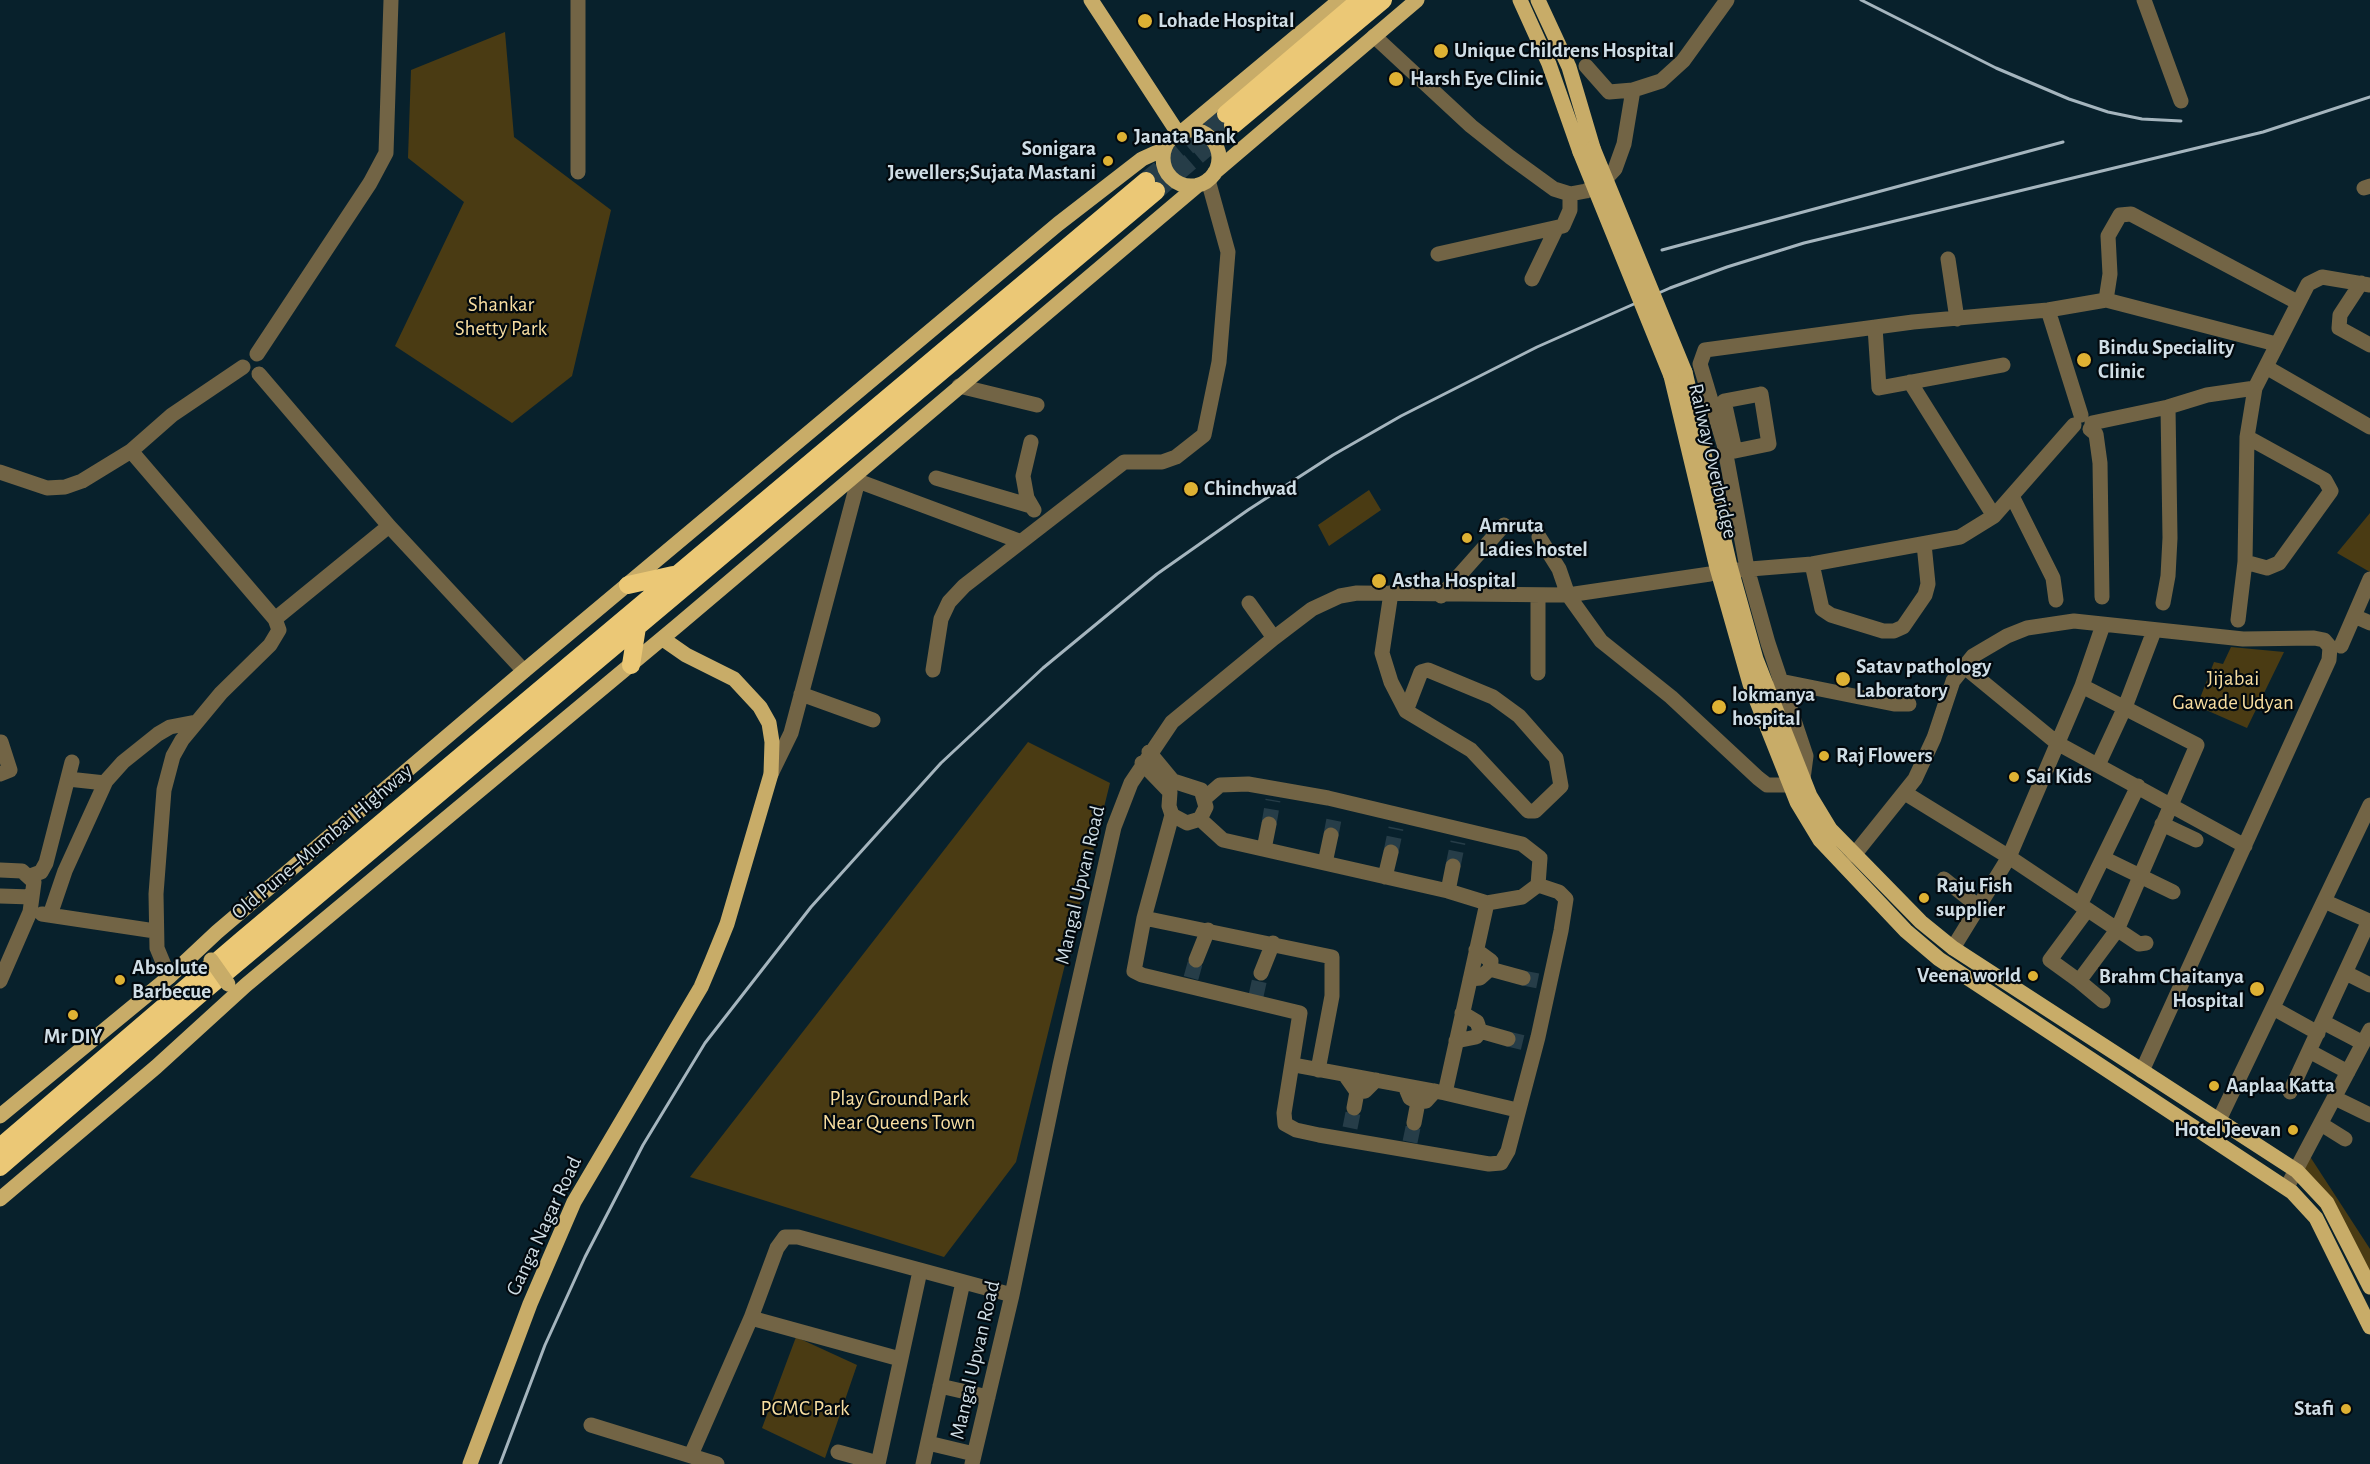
<!DOCTYPE html>
<meta charset="utf-8">
<style>
body{margin:0}
canvas{display:block;background:#08212c}
</style>
<canvas width="2370" height="1464"></canvas>
<script>
const c = document.querySelector('canvas').getContext('2d');
c.lineJoin = 'round';
function fill(path, color) {
  c.fillStyle = color;
  c.fill(path, 'evenodd');
}
function toPath(rows) {
  const path = new Path2D();
  for (const r of rows) {
    if (r.length === 3) {
      path.moveTo(r[0] + r[2], r[1]);
      path.arc(r[0], r[1], r[2], 0, 2 * Math.PI);
      continue;
    }
    path.moveTo(r[0], r[1]);
    for (let i = 2; i < r.length; i += 2) path.lineTo(r[i], r[i + 1]);
  }
  return path;
}
function trace(path, color, width, dash) {
  c.strokeStyle = color;
  c.lineWidth = width;
  c.lineCap = dash ? 'butt' : 'round';
  c.setLineDash(dash || []);
  c.stroke(path);
}
function label(font, color, halo, rows, align = 'center') {
  c.font = font + ' "Alegreya Sans",sans-serif';
  c.lineWidth = 4.5;
  c.setLineDash([]);
  c.textBaseline = 'middle';
  c.strokeStyle = halo;
  c.fillStyle = color;
  for (const [text, x, y, turn = 0] of rows) {
    c.save();
    c.translate(x, y);
    c.rotate((+turn || 0) * Math.PI / 180);
    c.textAlign = isNaN(turn) ? turn : align;
    if (halo) c.strokeText(text, 0, 0);
    c.fillText(text, 0, 0);
    c.restore();
  }
}
fill(toPath([
 [505,32,514,137,611,210,572,376,512,423,395,346,464,202,408,158,411,70],
 [1369,490,1381,510,1329,546,1318,525],
 [2370,513,2370,572,2337,553],
 [2231,647,2284,652,2247,728,2197,706,2214,662,2223,664],
 [1028,742,1110,783,1016,1162,944,1257,690,1177],
 [2309,1155,2370,1249,2370,1285,2298,1172],
 [796,1337,857,1365,825,1458,762,1428]
]), '#4a3b13');
trace(toPath([
 [1269,824,1273,800],
 [1331,835,1335,814],
 [1391,852,1396,828],
 [1453,866,1458,842],
 [1191,978,1196,960],
 [1523,978,1543,982],
 [1256,996,1261,973],
 [1508,1039,1529,1044],
 [1350,1128,1354,1108],
 [1410,1142,1414,1123]
]), '#263d48', 15, [15, 8]);
trace(toPath([
 [1146,181,1226,114],
 [1156,191,1233,125]
]), '#263d48', 18, [18, 9]);
trace(toPath([
 [2144,0,2181,101],
 [1374,36,1471,126,1510,157,1554,189,1570,194,1586,191,1602,183,1615,169,1624,144,1633,90],
 [1586,66,1609,92,1633,90,1661,81,1683,61,1727,0],
 [578,172,578,0],
 [2364,188,2370,186],
 [1438,254,1563,226,1570,210,1570,194],
 [1948,259,1957,319],
 [1532,279,1556,229],
 [2361,283,2340,315,2339,328,2370,345],
 [2106,300,2110,274,2108,236,2120,215,2131,214,2297,302],
 [2048,310,2081,415],
 [1875,327,1879,388,2003,365],
 [257,354,370,183,386,153,391,0],
 [2266,367,2370,427],
 [259,374,389,526,524,671],
 [1910,382,1994,516],
 [959,386,1037,405],
 [1761,394,1769,444,1735,451,1724,401,1761,394],
 [2092,423,2168,407,2207,395,2255,388],
 [2090,429,2096,434,2100,463,2102,597],
 [1031,442,1023,476,1027,498,1034,510],
 [131,451,275,619],
 [0,472,47,488,65,487,82,481,131,451,172,415,243,367],
 [936,478,1031,506],
 [858,481,1019,541],
 [2012,496,2053,578,2056,600],
 [1539,537,1559,569,1568,595,1601,641,1671,697,1758,778,1767,785,1790,785],
 [2245,562,2267,568,2279,563,2331,491,2325,480,2247,437],
 [1812,564,1822,609,1831,615,1883,631,1894,631,1903,627,1925,595,1928,584,1924,544],
 [1738,570,1812,564,1960,537,1994,516,2074,425],
 [1391,593,1382,653,1391,682,1406,711,1471,750,1528,811,1535,811,1561,786,1556,758,1519,716,1493,697,1428,670,1421,672,1406,711],
 [1441,596,1504,525],
 [1249,603,1274,638],
 [2163,603,2168,576,2170,538,2168,407],
 [2354,616,2370,623],
 [2238,620,2245,562,2247,437,2255,388,2308,284,2322,277,2370,285],
 [2341,646,2370,579],
 [1967,669,2057,743,2245,846],
 [933,670,941,619,949,602,964,586,1124,462,1162,462,1176,457,1204,435,1219,362,1228,252,1208,180],
 [1538,673,1538,596],
 [1780,681,1894,704,1909,704],
 [2082,686,2197,745,2117,930,2079,981,2103,1001],
 [801,694,873,720],
 [1142,763,1170,792,1169,806,1172,815,1187,823,1200,819,1206,807,1201,790,1173,781,1149,752],
 [2098,765,2125,707,2154,631],
 [0,774,10,770,1,742],
 [771,774,791,733,858,481,857,475],
 [68,779,105,783],
 [1803,779,1806,756,1768,643,1747,568,1724,444,1700,364,1705,350,1913,322,2048,310,2106,300,2276,344],
 [1905,793,2009,857,2139,944,2146,943],
 [1172,815,1144,918,1134,971,1142,975,1300,1013,1284,1113,1285,1124,1296,1130,1319,1135,1489,1164,1501,1163,1508,1151,1538,1037,1561,931,1566,899,1559,892,1538,885],
 [1200,819,1223,840,1448,891,1487,903,1522,897,1538,885,1540,858,1522,844,1328,798,1248,784,1220,785,1205,798],
 [2162,824,2196,840],
 [1264,849,1269,824],
 [1854,855,1915,779,1934,738,1953,681,1973,656,2007,636,2027,628,2074,621,2243,639,2314,638,2324,640,2330,647,2329,660,2142,1071],
 [2103,858,2173,892],
 [1325,863,1331,835],
 [0,870,22,871,34,882,30,912,0,981],
 [30,876,41,872,46,863,72,762],
 [1385,877,1391,852],
 [1944,879,1979,907],
 [1448,891,1453,866],
 [0,896,32,897],
 [2080,905,2138,786],
 [42,914,155,931],
 [50,915,65,871,106,781,123,762,158,734,170,727,196,722],
 [1144,918,1332,957,1332,996,1318,1070],
 [1953,948,2009,857,2082,686,2103,625],
 [1196,960,1208,930],
 [1490,969,1523,978],
 [1261,973,1273,943],
 [2346,973,2370,985],
 [169,977,157,948,156,894,164,790,173,756,182,740,221,693,270,645,279,630,275,619,389,526],
 [1470,979,1480,978,1490,969,1491,961,1476,950],
 [2079,981,2050,960,2087,910],
 [2273,1008,2318,1033],
 [2323,1022,2363,1043],
 [1480,1031,1508,1039],
 [1456,1041,1476,1037,1480,1031,1477,1022,1462,1013],
 [2309,1051,2348,1072],
 [1294,1065,1445,1093,1517,1110],
 [1345,1075,1357,1092,1365,1091,1376,1080],
 [1405,1086,1410,1098,1418,1102,1426,1101,1435,1091],
 [2290,1092,2369,921,2324,901],
 [1445,1093,1487,903],
 [2335,1098,2370,1115],
 [1354,1108,1357,1092],
 [2219,1120,2370,805],
 [1414,1123,1418,1102],
 [2321,1124,2345,1139],
 [2287,1187,2370,1030],
 [751,1318,900,1359],
 [940,1386,988,1397],
 [591,1425,717,1464],
 [928,1443,974,1454],
 [838,1452,878,1463],
 [691,1455,751,1318,777,1248,785,1237,798,1237,1012,1295],
 [878,1464,920,1271],
 [923,1464,963,1282],
 [972,1464,1012,1295,1060,1065,1114,827,1131,783,1172,722,1274,638,1312,609,1340,596,1357,593,1568,595,1710,574]
]), '#726445', 15);
trace(toPath([
 [1091,0,1178,133],
 [1520,0,1549,64,1580,152],
 [1538,0,1569,67,1593,148],
 [1191,158,28],
 [1184,130,1340,0],
 [1215,172,1417,0],
 [1685,372,1730,566,1756,659,1810,796,1830,829,1921,922,1953,948,2297,1171,2327,1203,2370,1287],
 [1671,376,1717,568,1750,684,1797,802,1820,840,1906,931,1939,959,2292,1192,2316,1218,2370,1327],
 [0,1116,169,977,217,932,524,671,1058,224,1142,159,1164,149],
 [0,1199,156,1067,246,985,677,626,1198,185],
 [470,1464,530,1304,574,1202,701,987,712,961,727,924,771,774,772,742,769,723,760,707,734,679,686,655,663,639]
]), '#c8ac68', 15);
trace(toPath([
 [1226,114,1360,0],
 [1233,125,1383,0],
 [628,585,673,575],
 [631,665,637,627],
 [0,1147,243,939,1146,181],
 [0,1167,199,995,1156,191]
]), '#ebc876', 18);
trace(toPath([
 [1861,0,1996,68,2069,99,2108,112,2142,119,2181,121],
 [1662,250,2063,142],
 [500,1464,545,1345,585,1257,643,1145,705,1043,811,907,941,763,1043,668,1157,574,1248,510,1333,455,1401,416,1537,347,1670,288,1727,267,1804,243,2263,132,2370,97]
]), '#a5b5be', 3);
trace(toPath([
 [1593,148,1685,372],
 [1580,152,1671,376],
 [211,960,228,984]
]), '#c8ac68', 15);
for (const [x, y, r, color] of [
 [1145,21,8,"#deb133"],
 [1441,51,8,"#deb133"],
 [1396,79,8,"#deb133"],
 [1122,137,6,"#deb133"],
 [1108,161,6,"#deb133"],
 [2084,360,8,"#deb133"],
 [1191,489,8,"#deb133"],
 [1467,538,6,"#deb133"],
 [1379,581,8,"#deb133"],
 [1843,679,8,"#deb133"],
 [1719,707,8,"#deb133"],
 [1824,756,6,"#deb133"],
 [2014,777,6,"#deb133"],
 [1924,898,6,"#deb133"],
 [2033,976,6,"#deb133"],
 [120,980,6,"#deb133"],
 [2257,989,8,"#deb133"],
 [73,1015,6,"#deb133"],
 [2214,1086,6,"#deb133"],
 [2293,1130,6,"#deb133"],
 [2346,1409,6,"#deb133"]
]) {
  const dot = new Path2D();
  dot.arc(x, y, r, 0, 2 * Math.PI);
  c.fillStyle = color;
  c.fill(dot);
  trace(dot, '#02090e', 2);
}
label('bold 21px', '#cfdde5', '#02090e', [
 ["Lohade Hospital",1158,21],
 ["Unique Childrens Hospital",1454,51],
 ["Harsh Eye Clinic",1410,79],
 ["Janata Bank",1134,137],
 ["Sonigara",1096,149,"right"],
 ["Jewellers;Sujata Mastani",1096,173,"right"],
 ["Bindu Speciality",2098,348],
 ["Clinic",2098,372],
 ["Chinchwad",1204,489],
 ["Amruta",1479,526],
 ["Ladies hostel",1479,550],
 ["Astha Hospital",1392,581],
 ["Satav pathology",1856,667],
 ["Laboratory",1856,691],
 ["lokmanya",1732,695],
 ["hospital",1732,719],
 ["Raj Flowers",1836,756],
 ["Sai Kids",2026,777],
 ["Raju Fish",1936,886],
 ["supplier",1936,910],
 ["Absolute",132,968],
 ["Barbecue",132,992],
 ["Veena world",2021,976,"right"],
 ["Brahm Chaitanya",2244,977,"right"],
 ["Hospital",2244,1001,"right"],
 ["Mr DIY",73,1037,"center"],
 ["Aaplaa Katta",2226,1086],
 ["Hotel Jeevan",2281,1130,"right"],
 ["Stafi",2334,1409,"right"]
], 'left');
label('21px', '#f8dea1', '#02090e', [
 ["Shankar",501,305],
 ["Shetty Park",501,329],
 ["Jijabai",2233,679],
 ["Gawade Udyan",2233,703],
 ["Play Ground Park",899,1099],
 ["Near Queens Town",899,1123],
 ["PCMC Park",805,1409]
]);
label('21px', '#cfdde5', '#02090e', [
 ["Railway Overbridge",1713,461,77],
 ["Old Pune–Mumbai Highway",322,842,-40],
 ["Mangal Upvan Road",1080,885,-77],
 ["Ganga Nagar Road",544,1226,-65],
 ["Mangal Upvan Road",975,1360,-77]
]);
</script>
